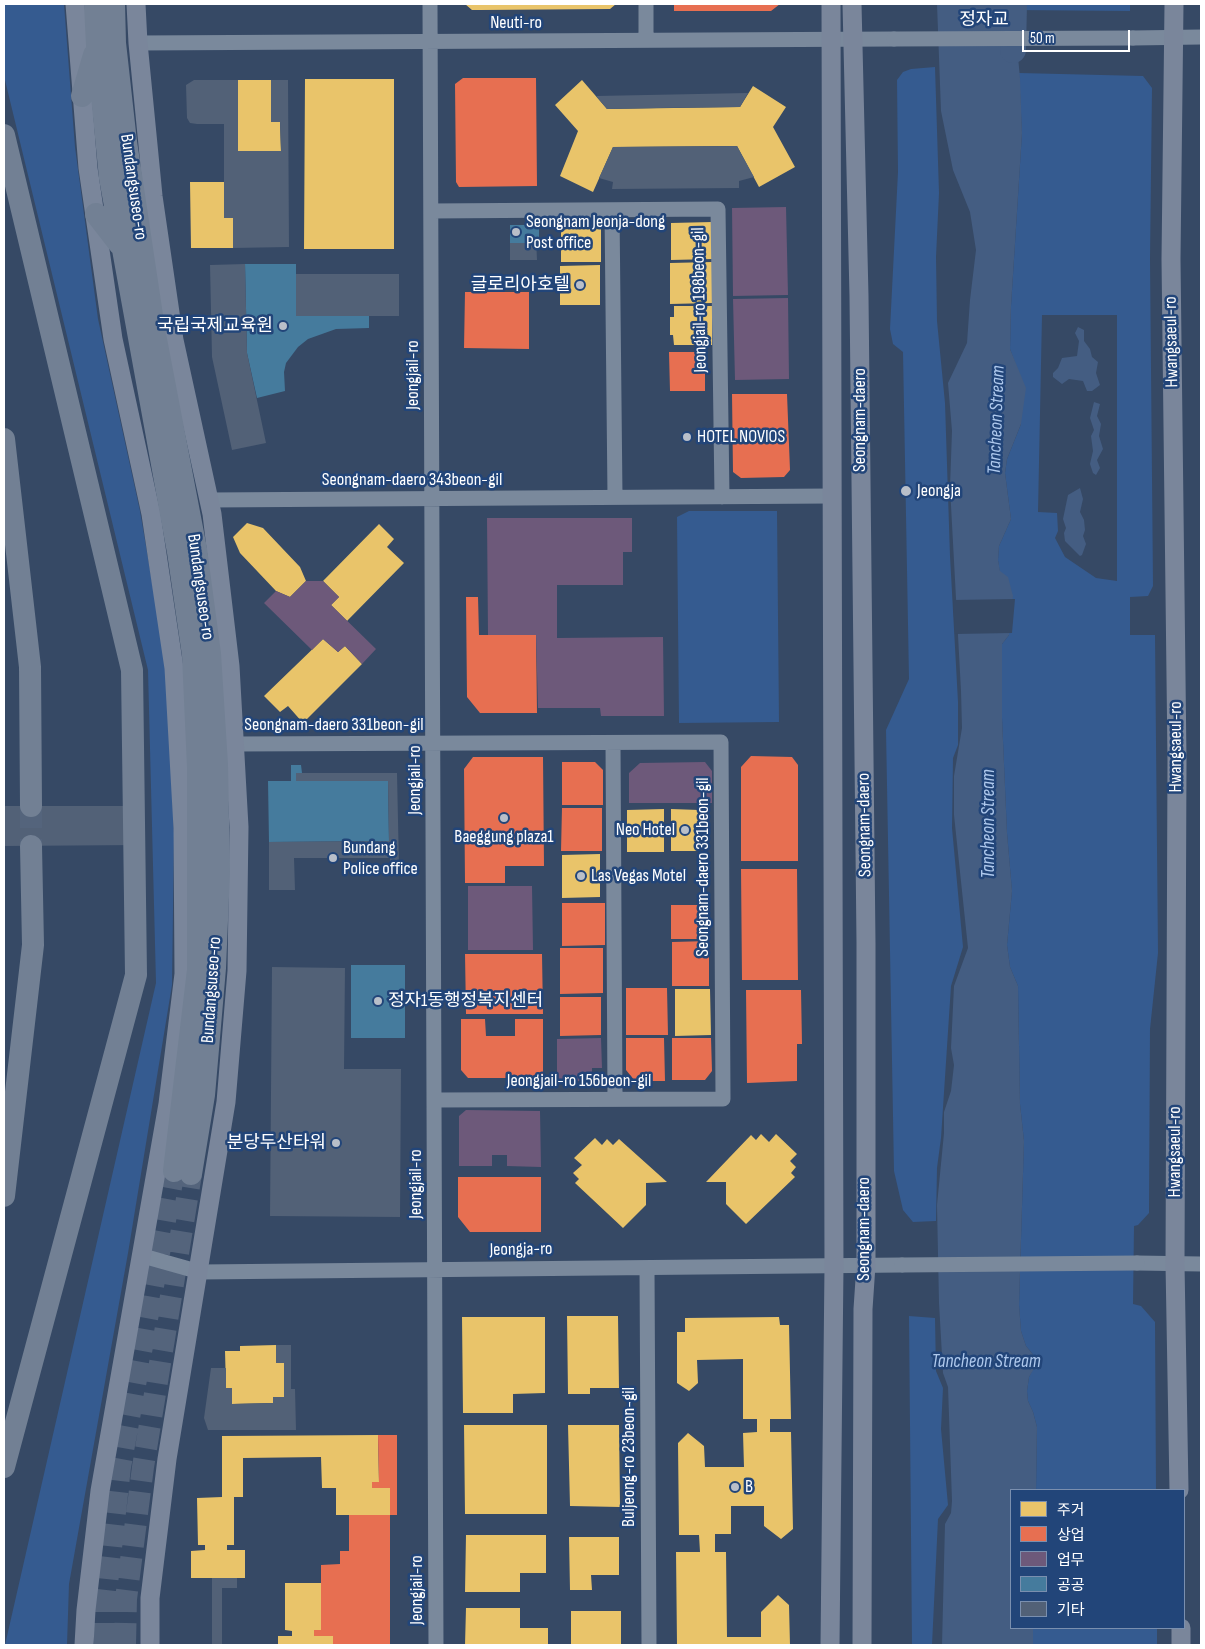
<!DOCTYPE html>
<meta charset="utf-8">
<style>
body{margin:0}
#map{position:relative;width:1205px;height:1649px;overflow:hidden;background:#364965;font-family:"Sofia Sans Condensed","Noto Sans KR",sans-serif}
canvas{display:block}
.frame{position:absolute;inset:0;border:5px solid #fff;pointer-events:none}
.legend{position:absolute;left:1010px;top:1489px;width:175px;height:140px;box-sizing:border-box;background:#224579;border:1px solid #7a8faf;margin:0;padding:6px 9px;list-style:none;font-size:15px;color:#fff}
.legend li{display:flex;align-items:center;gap:10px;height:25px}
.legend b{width:25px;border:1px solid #7a8faf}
.scale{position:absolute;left:1022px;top:30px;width:108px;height:22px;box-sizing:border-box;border:2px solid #fff;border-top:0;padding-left:6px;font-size:15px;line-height:18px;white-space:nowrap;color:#fff;-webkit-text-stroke:4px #224579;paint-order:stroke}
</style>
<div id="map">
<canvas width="1205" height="1649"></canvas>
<div class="frame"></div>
<ul class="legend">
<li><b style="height:14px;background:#e9c46a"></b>주거</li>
<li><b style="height:14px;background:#e76f51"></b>상업</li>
<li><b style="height:14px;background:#6d597a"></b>업무</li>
<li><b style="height:14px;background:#457b9d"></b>공공</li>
<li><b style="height:14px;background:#526177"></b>기타</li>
</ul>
<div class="scale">50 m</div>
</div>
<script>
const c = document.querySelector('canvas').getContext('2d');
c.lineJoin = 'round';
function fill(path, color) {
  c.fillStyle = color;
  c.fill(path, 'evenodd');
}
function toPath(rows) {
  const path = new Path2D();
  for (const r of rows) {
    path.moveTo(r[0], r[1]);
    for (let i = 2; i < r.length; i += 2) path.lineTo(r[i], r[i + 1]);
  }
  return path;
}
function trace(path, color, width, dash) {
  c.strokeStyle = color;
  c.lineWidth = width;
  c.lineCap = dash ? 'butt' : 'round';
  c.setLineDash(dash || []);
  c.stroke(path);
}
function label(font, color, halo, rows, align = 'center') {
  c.font = font + ' "Sofia Sans Condensed","Noto Sans KR",sans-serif';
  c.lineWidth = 5;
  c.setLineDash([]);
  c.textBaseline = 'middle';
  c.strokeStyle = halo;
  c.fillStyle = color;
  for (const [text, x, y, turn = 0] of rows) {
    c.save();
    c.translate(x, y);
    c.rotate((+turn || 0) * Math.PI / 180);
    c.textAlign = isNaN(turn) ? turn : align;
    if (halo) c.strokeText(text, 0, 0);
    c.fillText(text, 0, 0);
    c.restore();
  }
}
fill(toPath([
 [4,4,64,4,75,147,98,319,140,511,167,669,174,834,172,985,128,1253,69,1584,67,1645,5,1645,156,983,148,670,4,76],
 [1013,4,1130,4,1130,11,1013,10],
 [935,67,939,193,936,257,937,321,945,403,950,556,958,702,958,745,953,758,952,828,963,947,951,986,941,1138,937,1168,936,1221,913,1222,903,1210,894,1171,886,730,909,679,903,352,893,344,890,329,898,172,897,80,903,72,911,69],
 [1019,73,1143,76,1152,88,1150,259,1153,586,1148,596,1130,597,1130,635,1155,635,1158,953,1150,1029,1149,1213,1138,1225,1134,1226,1133,1304,1141,1306,1155,1322,1156,1490,1036,1490,1037,1427,1033,1412,1028,1401,1027,1391,1029,1377,1034,1367,1035,1357,1026,1346,1021,1331,1019,1305,1024,1141,1020,1104,1018,986,1010,967,1007,945,1012,891,1007,833,1002,718,1002,644,1009,635,998,560,999,546,1011,519,1005,473,1007,459,1021,424,1017,368,1010,349,1011,306,1022,133],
 [1042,315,1117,315,1117,581,1096,578,1065,557,1055,538,1058,531,1057,513,1038,512],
 [689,511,777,511,779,722,679,723,677,517],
 [909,1316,935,1318,936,1371,943,1388,941,1429,948,1505,938,1519,932,1645,912,1645],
 [1033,1628,1157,1628,1157,1645,1033,1645]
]), '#355b90');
fill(toPath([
 [937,4,1013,4,1020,78,1022,133,1011,306,1010,349,1026,388,1021,424,1007,459,1005,473,1011,519,999,546,998,560,1000,571,1008,577,1013,596,1009,635,1002,644,1002,718,1007,833,1012,891,1007,945,1010,967,1018,986,1020,1104,1024,1141,1019,1305,1021,1331,1026,1346,1035,1357,1035,1367,1029,1377,1027,1391,1028,1401,1033,1412,1037,1427,1036,1490,1011,1490,1011,1628,1033,1628,1033,1645,942,1645,945,1524,951,1513,952,1501,948,1387,943,1373,939,1303,937,1205,944,1133,944,1112,951,1091,954,1065,951,1048,954,986,968,948,954,815,954,776,962,728,961,691,950,487,952,431,948,383,967,343,970,300,976,250,970,212,953,170,941,111],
 [1078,327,1084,330,1084,341,1090,349,1092,357,1098,362,1096,373,1100,385,1092,391,1087,391,1083,381,1069,379,1062,384,1053,377,1053,373,1058,368,1062,358,1077,356,1079,341,1075,333],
 [1094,402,1100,404,1097,416,1101,424,1099,436,1103,449,1097,460,1100,468,1096,475,1093,473,1090,464,1093,451,1091,436,1094,430,1090,418],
 [1080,488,1083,499,1080,512,1084,520,1085,530,1083,536,1086,544,1082,555,1080,556,1065,541,1064,533,1066,528,1063,519,1068,495]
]), '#445d82');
fill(toPath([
 [1015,599,1012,633,955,634,953,600]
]), '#364965');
fill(toPath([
 [465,4,616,4,610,9,481,10,472,10],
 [305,79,394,79,394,249,304,249],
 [238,80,271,80,271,122,280,122,281,151,238,151],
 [582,80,607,109,740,107,753,86,786,107,773,127,795,167,759,187,737,146,613,147,593,192,560,176,578,131,555,105],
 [190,182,224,182,224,218,233,218,233,248,191,248],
 [712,222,713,259,671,260,671,223],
 [561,224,601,224,601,262,561,262],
 [712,262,712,303,670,304,670,263],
 [600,265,600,305,560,305,560,266],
 [674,306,712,306,712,345,674,345,673,335,670,335,670,317,674,317],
 [247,523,263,528,300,567,306,581,290,597,276,591,240,553,233,537],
 [379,524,394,539,387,547,404,563,347,621,331,605,339,597,323,581],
 [323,639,338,652,345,646,362,664,303,723,288,706,280,712,264,696],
 [664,809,664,852,627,852,627,810],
 [671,809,699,810,699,851,671,851],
 [600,854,600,897,562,898,562,855],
 [675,989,710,989,711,1035,675,1036],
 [761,1134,769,1142,776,1134,797,1154,790,1161,796,1167,791,1173,795,1177,746,1224,726,1204,726,1182,706,1182,751,1135,756,1140],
 [595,1138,602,1145,607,1139,613,1145,619,1139,667,1182,646,1183,646,1205,623,1228,575,1183,579,1179,573,1173,582,1165,574,1158],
 [567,1316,618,1316,619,1388,590,1388,590,1394,568,1394],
 [462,1317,545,1317,545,1393,513,1394,513,1413,463,1413],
 [779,1317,780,1325,789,1325,791,1419,770,1419,770,1432,791,1432,793,1529,781,1539,764,1526,764,1506,731,1506,731,1534,715,1534,715,1552,726,1552,727,1637,761,1637,761,1612,778,1595,789,1605,790,1645,677,1645,676,1552,700,1552,699,1535,679,1535,678,1443,688,1433,704,1446,705,1467,744,1467,743,1433,757,1432,757,1419,743,1419,743,1359,697,1360,698,1383,689,1391,677,1383,677,1332,685,1332,685,1318],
 [276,1345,276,1363,284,1363,284,1397,273,1397,273,1403,232,1404,232,1388,226,1388,225,1351,240,1351,240,1346],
 [464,1425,547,1425,547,1514,465,1514],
 [568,1425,619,1425,620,1507,570,1506],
 [378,1435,379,1482,372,1482,372,1488,390,1488,390,1515,336,1515,336,1488,322,1488,321,1457,243,1458,243,1497,234,1497,234,1545,227,1545,227,1550,245,1550,245,1578,191,1578,191,1551,205,1550,205,1545,198,1545,197,1498,222,1497,222,1436],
 [466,1535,546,1535,546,1573,520,1573,520,1592,465,1592],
 [569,1537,619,1537,619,1575,591,1575,592,1590,570,1590],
 [285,1583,321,1583,321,1630,314,1630,314,1636,333,1636,333,1645,278,1645,278,1636,292,1636,292,1631,285,1630],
 [466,1608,520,1608,520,1628,548,1628,548,1645,465,1645],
 [571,1611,621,1611,621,1645,571,1645]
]), '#e9c46a');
fill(toPath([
 [674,4,780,4,771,11,674,11],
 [463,78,536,78,537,186,459,187,456,182,455,84],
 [465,292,529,292,529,349,464,348],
 [669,352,705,352,705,391,670,391],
 [732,394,787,394,790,470,784,477,741,478,733,472],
 [466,597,478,597,479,635,536,635,537,713,480,713,467,697],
 [751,756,792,757,798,765,798,861,741,861,741,767],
 [473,757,543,757,544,866,505,866,505,883,465,883,464,769],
 [562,762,595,762,603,770,603,805,562,805],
 [562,808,602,808,602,851,561,851],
 [741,869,797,869,798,980,742,980],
 [562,903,605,903,605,945,562,946],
 [671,905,700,905,700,939,671,939],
 [709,941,709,986,672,986,672,942],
 [560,948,603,948,603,993,560,994],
 [465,954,542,954,543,1014,466,1014],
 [626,988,667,988,668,1035,626,1035],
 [746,990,801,990,802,1044,797,1044,797,1081,747,1083],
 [560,997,601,997,601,1035,560,1036],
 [461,1019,485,1019,486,1036,515,1036,515,1019,543,1019,543,1078,468,1078,461,1070],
 [626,1038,664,1038,665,1081,635,1081,626,1070],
 [672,1038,711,1038,712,1071,705,1080,672,1080],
 [458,1177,541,1177,541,1232,470,1232,458,1217],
 [378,1435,397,1435,397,1515,390,1515,390,1488,372,1488,372,1482,379,1482],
 [349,1515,390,1515,390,1645,333,1645,333,1636,314,1636,314,1630,321,1630,321,1565,340,1564,340,1551,349,1551]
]), '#e76f51');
fill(toPath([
 [786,207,788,295,733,296,732,208],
 [788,298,789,379,735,380,733,299],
 [487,518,632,518,632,552,623,552,623,585,557,585,557,638,663,637,664,716,601,716,600,708,538,708,536,635,488,635],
 [306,581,323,581,339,597,331,605,376,649,362,664,345,646,338,652,323,639,312,650,264,603,276,591,290,597],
 [705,762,712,771,712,803,629,803,629,773,640,763],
 [468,886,532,886,533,950,468,950],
 [601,1038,602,1068,592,1068,592,1081,557,1081,557,1039],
 [466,1110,540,1111,541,1167,507,1166,507,1155,492,1155,492,1166,459,1166,459,1116]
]), '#6d597a');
fill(toPath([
 [510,225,539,225,539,238,529,238,529,243,510,243],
 [245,264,296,264,296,316,369,316,369,328,336,329,308,339,298,347,286,363,284,372,285,391,257,398,247,353],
 [291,765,301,765,302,773,296,773,296,781,388,781,389,841,269,842,268,781,291,781],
 [351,965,405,965,405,1038,351,1038]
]), '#457b9d');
trace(toPath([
 [1013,50,1014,4]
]), '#445d82', 26);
fill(toPath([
 [194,80,238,80,238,151,281,151,280,122,271,122,271,80,288,80,289,247,233,248,233,218,224,218,224,124,197,124,190,123,187,118,186,85],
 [748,93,740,107,657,108,607,109,596,96],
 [737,146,754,177,739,181,739,188,612,189,613,182,599,178,613,147],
 [529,238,536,238,537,260,510,260,510,243,529,243],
 [245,264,247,353,266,443,232,450,212,357,210,265],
 [296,274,399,274,399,316,296,316],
 [296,773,397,773,399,867,390,867,390,858,294,858,295,890,269,890,269,842,389,841,388,781,296,781],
 [4,806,141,806,141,845,4,846],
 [272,967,345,968,344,1069,401,1069,400,1217,270,1216],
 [276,1345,291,1345,291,1389,295,1389,296,1430,208,1430,204,1418,211,1368,226,1368,226,1388,232,1388,232,1404,273,1403,273,1397,284,1397,284,1363,276,1363],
 [212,1578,237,1578,237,1588,222,1588,222,1645,212,1645]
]), '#526177');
trace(toPath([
 [31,806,31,846],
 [105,1645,105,1602,120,1467,174,1171],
 [125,1645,126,1599,143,1467,191,1174]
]), '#54647c', 22, [22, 11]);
trace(toPath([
 [430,4,436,1645],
 [646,4,646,40],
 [1133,38,1201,37],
 [138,43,894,39],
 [612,210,615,497],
 [431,211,718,209,722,497],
 [209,500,832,496],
 [613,743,615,1099],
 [236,744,721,742,723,1099,435,1100],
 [143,1256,200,1272,902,1265],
 [1137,1263,1201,1264],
 [647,1268,649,1645]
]), '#7a899c', 15);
trace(toPath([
 [75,4,88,168,113,339,151,514,174,668,183,828,184,974,168,1104,100,1491,86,1610,84,1645],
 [136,4,138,43,153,196,174,340,212,514,230,666,239,827,237,971,226,1102,167,1459,150,1598,150,1645],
 [852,4,859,296,866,943,866,1265,863,1309,862,1645],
 [1174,4,1171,259,1177,760,1175,1264,1179,1490],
 [1181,1628,1181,1645],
 [830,1645,834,1266,831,4]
]), '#7a869b', 19);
trace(toPath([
 [95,4,97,45,110,178,178,552,193,655,198,767,198,970,174,1171],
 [114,4,115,43,126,142,154,329,196,549,210,654,217,765,219,873,215,968,204,1095,191,1174],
 [82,96,94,55],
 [4,135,132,670,136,975,4,1467],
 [96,214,120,245],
 [4,439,30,667,31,806],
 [4,1196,33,945,31,846]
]), '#728094', 22);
trace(toPath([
 [894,39,1133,38],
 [902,1265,1137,1263]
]), '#7a899c', 15);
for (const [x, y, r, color] of [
 [516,232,5,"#b9bfc9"],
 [580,285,5,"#b9bfc9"],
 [283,326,5,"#b9bfc9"],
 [687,437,5,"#b9bfc9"],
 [906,491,6,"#b9bfc9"],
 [504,818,5,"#b9bfc9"],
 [685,830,5,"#b9bfc9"],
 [333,858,5,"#b9bfc9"],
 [581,876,5,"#b9bfc9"],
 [378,1001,5,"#b9bfc9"],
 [336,1143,5,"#b9bfc9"],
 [735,1487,5,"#b9bfc9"]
]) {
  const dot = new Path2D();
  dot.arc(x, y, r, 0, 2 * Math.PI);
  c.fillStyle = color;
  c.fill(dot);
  trace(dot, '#224579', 2);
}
label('18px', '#fff', '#224579', [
 ["정자교",984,20],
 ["Neuti-ro",516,23],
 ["Bundangsuseo-ro",133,187,82],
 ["Jeongjail-ro 198beon-gil",700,300,-91],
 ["Hwangsaeul-ro",1172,342,-91],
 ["Jeongjail-ro",413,375,-90],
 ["Seongnam-daero",860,420,-90],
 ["Seongnam-daero 343beon-gil",412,480],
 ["Bundangsuseo-ro",200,587,82],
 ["Seongnam-daero 331beon-gil",334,725],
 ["Hwangsaeul-ro",1176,747,-90],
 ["Jeongjail-ro",415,780,-90],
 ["Seongnam-daero",865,825,-91],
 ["Seongnam-daero 331beon-gil",703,867,-90],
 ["Bundangsuseo-ro",212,990,-86],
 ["Jeongjail-ro 156beon-gil",579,1081],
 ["Hwangsaeul-ro",1175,1152,-90],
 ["Jeongjail-ro",416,1184,-90],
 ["Seongnam-daero",864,1229,-90],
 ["Jeongja-ro",521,1250,-1],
 ["Buljeong-ro 23beon-gil",629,1457,-90],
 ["Jeongjail-ro",417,1590,-90]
]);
label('18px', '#fff', '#224579', [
 ["Seongnam Jeonja-dong",526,222],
 ["Post office",526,243],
 ["글로리아호텔",570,285,"right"],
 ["국립국제교육원",273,326,"right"],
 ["HOTEL NOVIOS",697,437],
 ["Jeongja",917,491],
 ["Neo Hotel",675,830,"right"],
 ["Baeggung plaza1",504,837,"center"],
 ["Bundang",343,848],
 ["Police office",343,869],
 ["Las Vegas Motel",591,876],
 ["정자1동행정복지센터",388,1001],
 ["분당두산타워",326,1143,"right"],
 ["B",745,1487]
], 'left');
label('italic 19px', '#afc9ed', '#224579', [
 ["Tancheon Stream",997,420,-88],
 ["Tancheon Stream",989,824,-90],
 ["Tancheon Stream",986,1362]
]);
</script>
